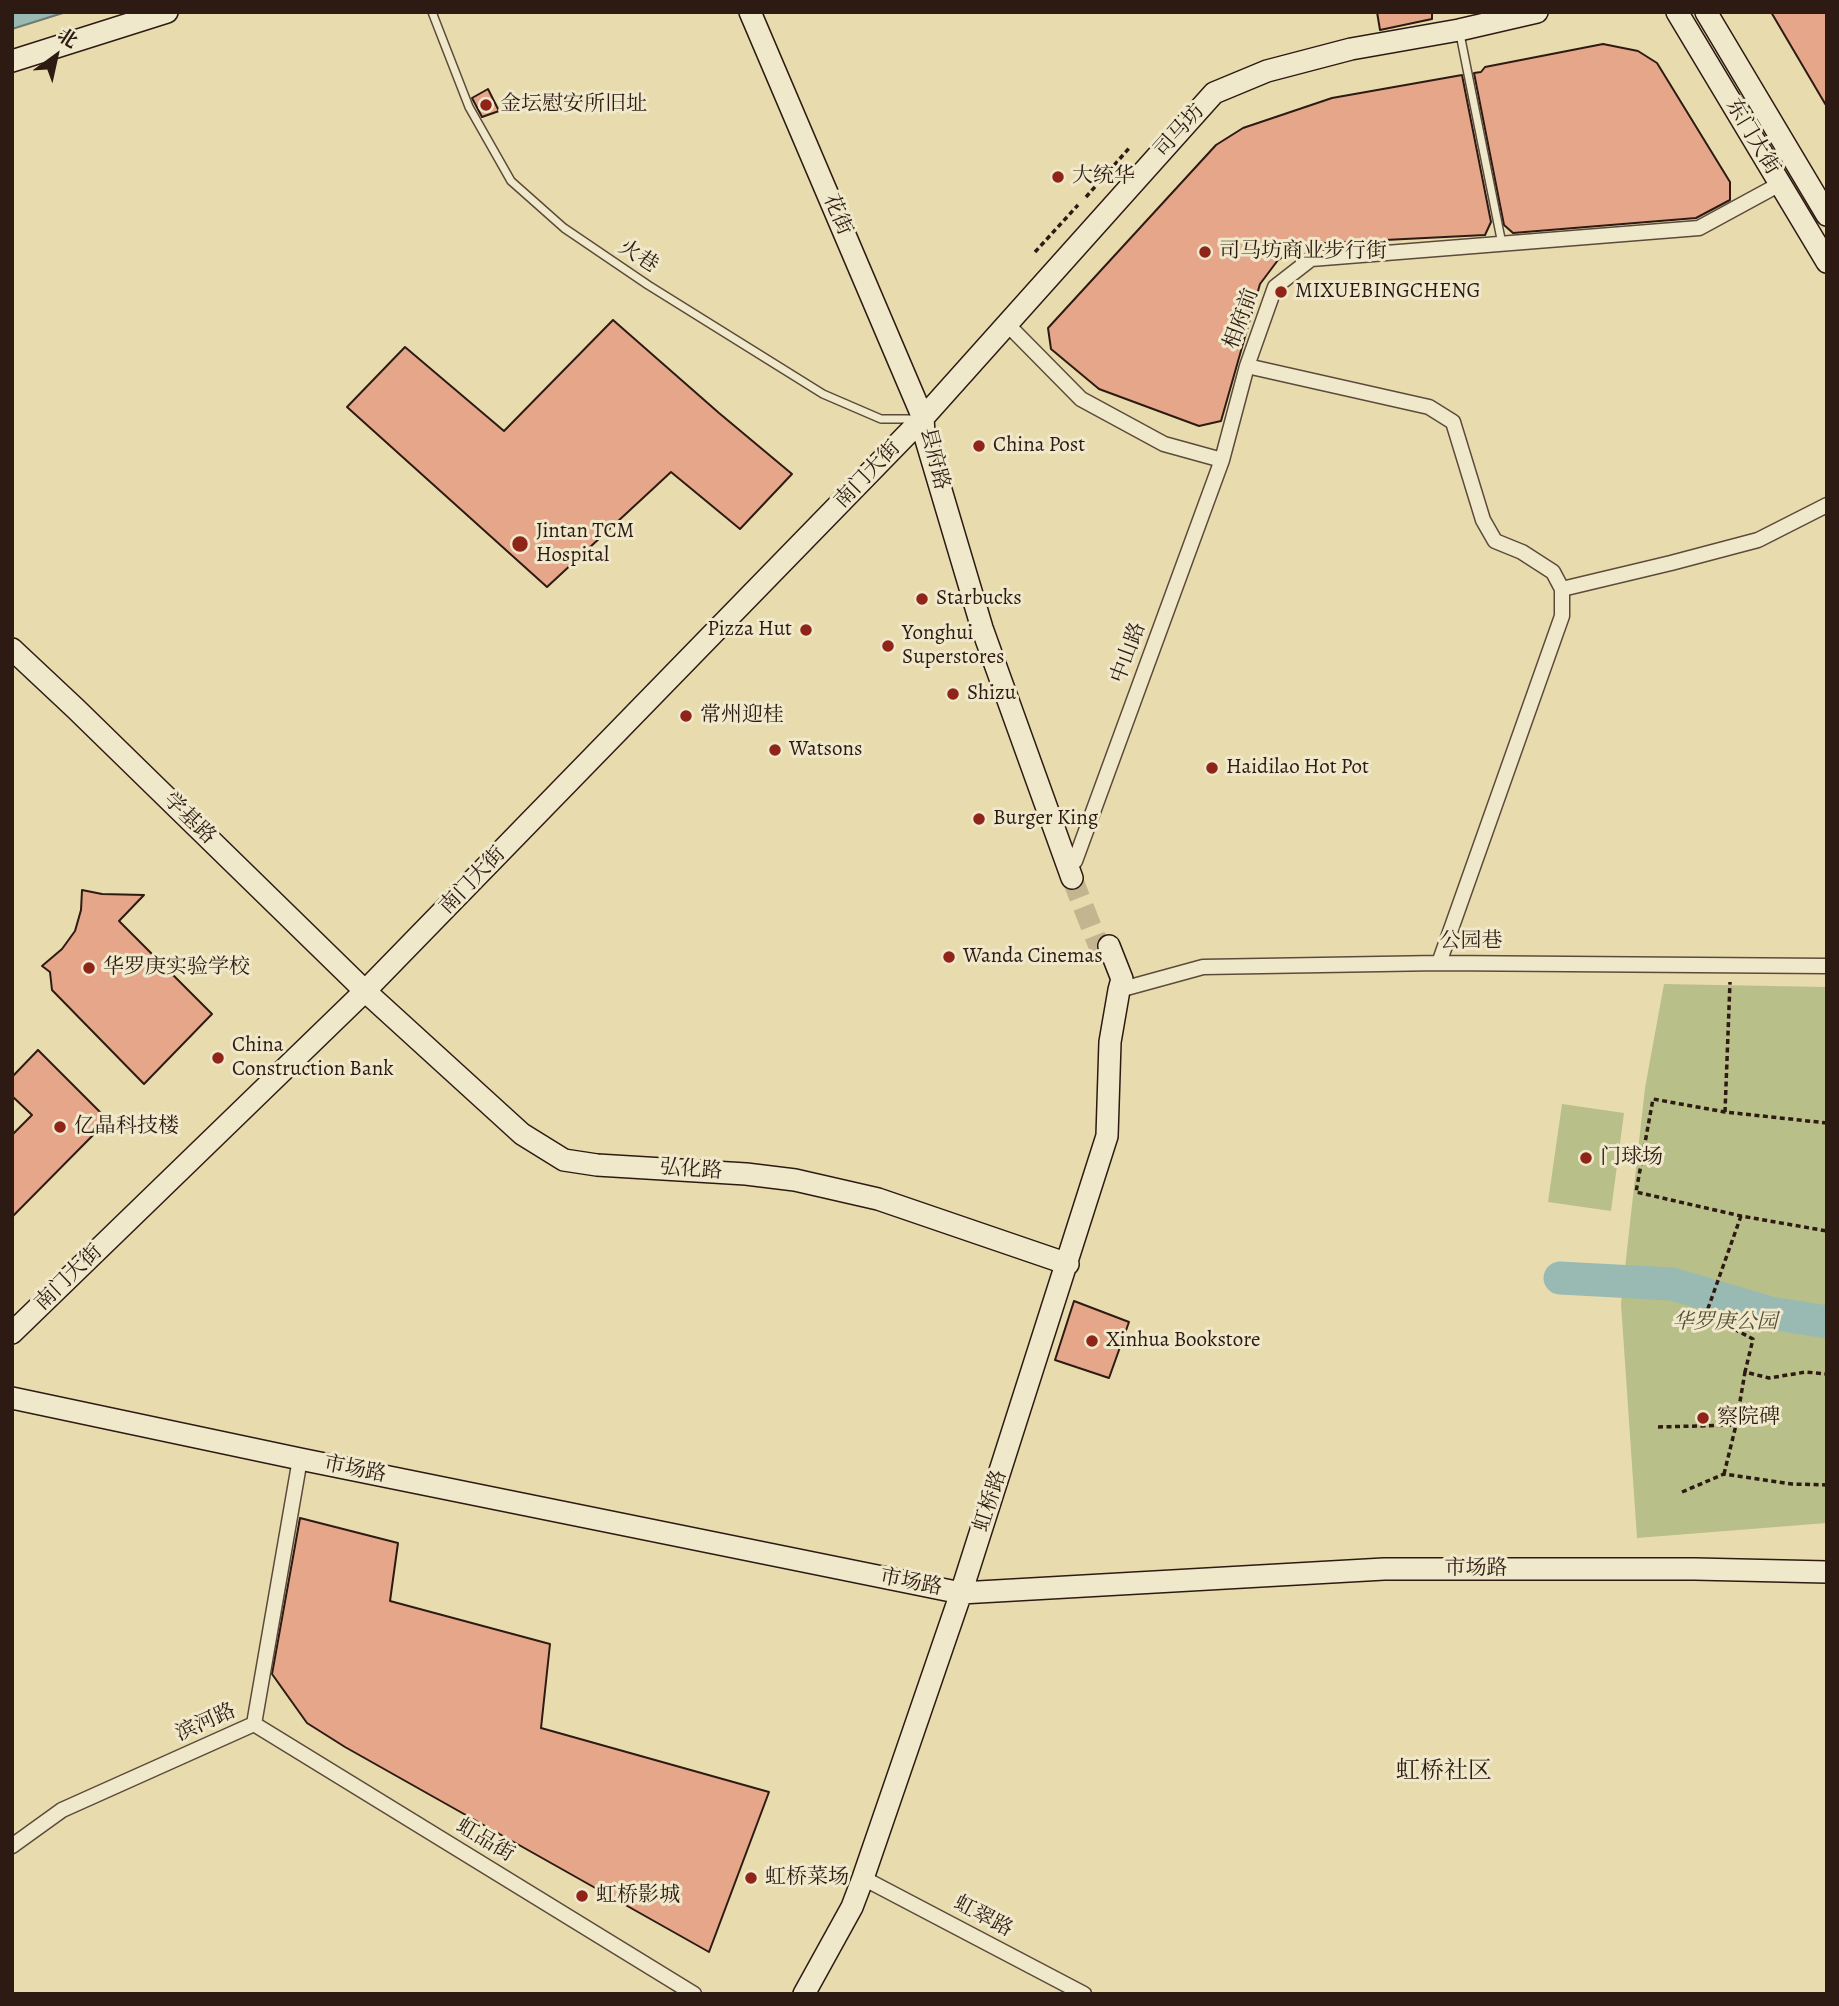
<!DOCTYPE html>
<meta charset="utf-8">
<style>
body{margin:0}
#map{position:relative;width:1839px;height:2006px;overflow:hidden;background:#e8dcaf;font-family:Alegreya,"Noto Serif SC",serif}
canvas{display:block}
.frame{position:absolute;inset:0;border:14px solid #2d1b13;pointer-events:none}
.north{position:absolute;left:21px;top:21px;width:70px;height:70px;-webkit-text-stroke:5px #f0e8cb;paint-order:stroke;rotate:33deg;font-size:19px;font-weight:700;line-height:28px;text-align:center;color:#2d1b13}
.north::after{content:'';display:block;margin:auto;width:24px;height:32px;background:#2d1b13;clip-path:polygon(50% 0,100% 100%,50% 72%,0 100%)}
</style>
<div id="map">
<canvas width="1839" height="2006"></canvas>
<div class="frame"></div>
<div class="north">北</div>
</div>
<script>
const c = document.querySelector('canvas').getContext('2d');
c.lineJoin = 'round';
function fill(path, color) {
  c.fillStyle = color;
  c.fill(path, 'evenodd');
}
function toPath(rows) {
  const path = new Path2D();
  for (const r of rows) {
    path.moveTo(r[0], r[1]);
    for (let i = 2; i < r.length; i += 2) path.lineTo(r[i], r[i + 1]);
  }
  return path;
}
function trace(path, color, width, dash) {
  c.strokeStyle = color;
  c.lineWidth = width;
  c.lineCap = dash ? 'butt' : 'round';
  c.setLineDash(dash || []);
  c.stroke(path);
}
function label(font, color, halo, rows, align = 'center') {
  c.font = font + ' Alegreya,"Noto Serif SC",serif';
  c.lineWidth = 6;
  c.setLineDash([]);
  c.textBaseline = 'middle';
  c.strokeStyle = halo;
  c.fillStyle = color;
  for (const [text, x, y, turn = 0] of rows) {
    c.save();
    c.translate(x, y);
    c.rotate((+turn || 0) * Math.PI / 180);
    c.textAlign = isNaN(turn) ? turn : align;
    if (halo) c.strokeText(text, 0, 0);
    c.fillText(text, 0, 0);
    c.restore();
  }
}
fill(toPath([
 [1664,984,1827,987,1827,1523,1637,1538,1621,1304,1645,1088],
 [1562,1104,1624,1113,1611,1211,1548,1202]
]), '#b9bf88');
const water = toPath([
 [12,12,66,12,12,29,12,12]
]);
fill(water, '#99bab3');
trace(water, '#6e7a73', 2);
trace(toPath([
 [1560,1278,1672,1284,1771,1313,1827,1322]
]), '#99bab3', 33);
const building = toPath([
 [1377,12,1432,12,1432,19,1380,30,1377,12],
 [1771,12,1827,12,1827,107,1771,12],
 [1603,44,1638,51,1657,63,1730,182,1730,200,1696,218,1513,233,1504,225,1474,73,1481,72,1485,67,1603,44],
 [1462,75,1491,222,1485,235,1305,244,1278,260,1260,284,1221,421,1199,426,1099,389,1051,349,1048,328,1216,145,1243,128,1332,98,1462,75],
 [488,89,499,111,482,117,472,98,488,89],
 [613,320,719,413,792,474,740,529,671,472,547,587,347,407,405,347,504,431,613,320],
 [82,890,102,894,144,895,119,921,212,1014,144,1084,52,990,50,972,42,966,62,949,75,931,81,910,82,890],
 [38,1050,108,1120,12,1217,12,1135,32,1115,12,1096,12,1077,38,1050],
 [1074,1301,1129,1322,1109,1378,1055,1360,1074,1301],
 [300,1518,398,1543,390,1601,550,1644,541,1728,769,1792,709,1952,345,1747,307,1723,272,1674,300,1518]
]);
fill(building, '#e5a68a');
trace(building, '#2d1b13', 2);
trace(toPath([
 [1072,878,1100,949]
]), '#c3b590', 21, [21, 10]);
const lane = toPath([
 [432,12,469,107,511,181,564,228,648,285,823,394,881,419,916,419],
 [1460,34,1502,244]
]);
const street = toPath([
 [1007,324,1081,399,1164,444,1222,460,1247,366,1275,287,1311,259,1699,228,1780,184],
 [1247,366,1429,407,1453,422,1483,520,1495,541,1522,552,1553,572,1562,589,1562,616,1439,963],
 [1562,589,1671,563,1758,540,1827,505],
 [1075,861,1222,460],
 [1119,990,1203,967,1439,963,1827,966],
 [254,1724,694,1994],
 [12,1846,62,1810,254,1724,300,1459],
 [863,1878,1084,1994]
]);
const secondary = toPath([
 [750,12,923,418,924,433,982,628,1072,878],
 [1677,12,1827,262],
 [1706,12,1827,215],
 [12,61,167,12],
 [12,649,76,709,365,991,522,1134,564,1160,597,1165,746,1174,795,1180,878,1199,1068,1264],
 [12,1333,365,991,923,418,1214,93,1267,71,1351,49,1459,30,1537,12],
 [12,1398,300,1459,961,1593,1384,1569,1695,1569,1827,1572],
 [804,1994,852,1907,863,1878,961,1593,1107,1136,1110,1042,1119,990,1122,979,1109,946]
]);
trace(lane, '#5c4b3a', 10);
trace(street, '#5c4b3a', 17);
trace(secondary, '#2d1b13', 24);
trace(toPath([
 [1086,197,1131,146],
 [1035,252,1078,205],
 [1725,1112,1730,982],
 [1827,1123,1725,1112,1653,1099,1636,1192,1741,1216,1827,1231],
 [1741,1216,1706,1314,1753,1339,1745,1372,1769,1378,1806,1372,1827,1374],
 [1658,1427,1736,1425,1745,1372],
 [1724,1474,1736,1425],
 [1682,1492,1724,1474,1792,1484,1827,1485]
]), '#2d1b13', 3.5, [5, 3.5]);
trace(lane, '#f0e8cb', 7);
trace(street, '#f0e8cb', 14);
trace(secondary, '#f0e8cb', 21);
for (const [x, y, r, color] of [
 [486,105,7,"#8f2418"],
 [1058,177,7,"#8f2418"],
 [1205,252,7,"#8f2418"],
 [1281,292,7,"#8f2418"],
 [979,446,7,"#8f2418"],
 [520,544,9,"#8f2418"],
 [922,599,7,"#8f2418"],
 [806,630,7,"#8f2418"],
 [888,646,7,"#8f2418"],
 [953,694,7,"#8f2418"],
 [686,716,7,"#8f2418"],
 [775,750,7,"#8f2418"],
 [1212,768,7,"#8f2418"],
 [979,819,7,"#8f2418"],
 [949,957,7,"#8f2418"],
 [89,968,7,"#8f2418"],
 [218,1058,7,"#8f2418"],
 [60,1127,7,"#8f2418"],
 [1586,1158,7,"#8f2418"],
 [1092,1341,7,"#8f2418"],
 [1703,1418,7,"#8f2418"],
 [751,1878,7,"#8f2418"],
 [582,1896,7,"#8f2418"]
]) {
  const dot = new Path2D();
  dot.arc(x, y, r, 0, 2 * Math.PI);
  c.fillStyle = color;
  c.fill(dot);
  trace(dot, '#f0e8cb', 2.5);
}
label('21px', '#2d1b13', '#f0e8cb', [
 ["金坛慰安所旧址",500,105],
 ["大统华",1072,177],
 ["司马坊商业步行街",1219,252],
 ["MIXUEBINGCHENG",1295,292],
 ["China Post",993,446],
 ["Jintan TCM",536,532],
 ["Hospital",536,556],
 ["Starbucks",936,599],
 ["Pizza Hut",792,630,"right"],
 ["Yonghui",902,634],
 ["Superstores",902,658],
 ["Shizu",967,694],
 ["常州迎桂",700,716],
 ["Watsons",789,750],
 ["Haidilao Hot Pot",1226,768],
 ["Burger King",993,819],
 ["Wanda Cinemas",963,957],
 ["华罗庚实验学校",103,968],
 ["China",232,1046],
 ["Construction Bank",232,1070],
 ["亿晶科技楼",74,1127],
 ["门球场",1600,1158],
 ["Xinhua Bookstore",1106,1341],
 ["察院碑",1717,1418],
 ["虹桥菜场",765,1878],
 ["虹桥影城",596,1896]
], 'left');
label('21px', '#2d1b13', '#f0e8cb', [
 ["司马坊",1180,131,-48],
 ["东门大街",1752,137,59],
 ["花街",837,215,67],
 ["火巷",638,257,33],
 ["相府前",1242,319,-70],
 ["县府路",934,459,76],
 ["南门大街",868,475,-46],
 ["中山路",1129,653,-70],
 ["学基路",189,819,44],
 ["南门大街",473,881,-46],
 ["公园巷",1471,942],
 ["弘化路",691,1170,4],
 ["南门大街",69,1278,-44],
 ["市场路",355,1470,11],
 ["虹桥路",991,1501,-72],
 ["市场路",1476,1569],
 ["市场路",911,1583,11],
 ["滨河路",206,1723,-24],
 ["虹品街",485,1841,31],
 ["虹翠路",983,1917,28]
]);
label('italic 21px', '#574c36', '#f0e8cb', [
 ["华罗庚公园",1725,1323]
]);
label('24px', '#2d1b13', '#f0e8cb', [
 ["虹桥社区",1444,1772]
]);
</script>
